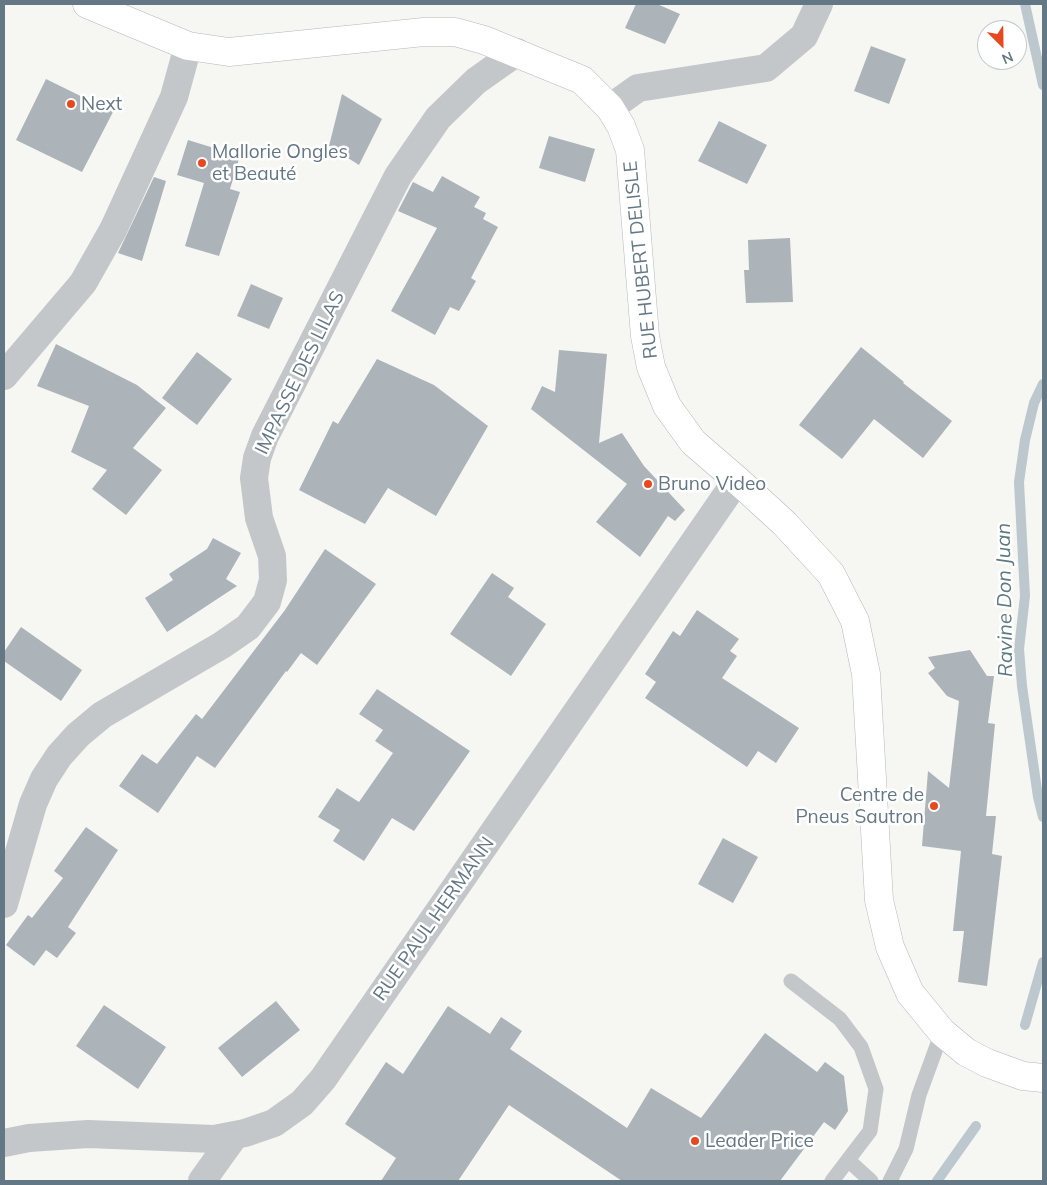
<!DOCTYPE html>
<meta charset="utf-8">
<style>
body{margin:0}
#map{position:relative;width:1047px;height:1185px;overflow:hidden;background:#f6f6f2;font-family:Mulish,sans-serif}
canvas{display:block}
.frame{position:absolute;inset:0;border:5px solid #647784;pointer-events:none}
.north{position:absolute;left:977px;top:20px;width:50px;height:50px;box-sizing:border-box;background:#fff;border:1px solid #c1c9ce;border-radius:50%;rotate:157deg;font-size:14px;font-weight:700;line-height:20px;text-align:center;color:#647784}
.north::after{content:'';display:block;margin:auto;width:18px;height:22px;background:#e8481f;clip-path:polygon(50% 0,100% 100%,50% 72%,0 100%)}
</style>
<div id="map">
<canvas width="1047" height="1185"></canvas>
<div class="frame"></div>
<div class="north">N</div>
</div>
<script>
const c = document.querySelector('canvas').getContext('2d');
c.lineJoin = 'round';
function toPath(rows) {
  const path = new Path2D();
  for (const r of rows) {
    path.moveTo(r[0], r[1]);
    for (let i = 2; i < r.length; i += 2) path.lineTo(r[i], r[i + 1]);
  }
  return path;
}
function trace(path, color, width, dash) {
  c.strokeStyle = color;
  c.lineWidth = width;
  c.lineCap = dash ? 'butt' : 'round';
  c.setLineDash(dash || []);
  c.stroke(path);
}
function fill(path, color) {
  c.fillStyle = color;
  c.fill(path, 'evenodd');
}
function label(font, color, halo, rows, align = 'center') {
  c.font = font + ' Mulish,sans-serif';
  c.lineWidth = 5;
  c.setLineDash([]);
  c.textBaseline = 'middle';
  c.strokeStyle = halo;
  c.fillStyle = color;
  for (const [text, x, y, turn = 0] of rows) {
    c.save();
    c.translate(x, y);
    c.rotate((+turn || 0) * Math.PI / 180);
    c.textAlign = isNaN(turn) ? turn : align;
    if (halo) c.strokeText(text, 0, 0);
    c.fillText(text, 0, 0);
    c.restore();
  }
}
trace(toPath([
 [1025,4,1043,85],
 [1043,384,1034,403,1025,440,1019,482,1025,596,1019,649,1022,686,1038,797,1043,817],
 [1025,1025,1043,962],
 [937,1181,976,1126]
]), '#bcc8cd', 10);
fill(toPath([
 [636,4,657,4,680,14,665,44,625,28],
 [871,46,906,59,889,104,854,91],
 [46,79,113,112,82,172,16,140],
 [342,94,382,119,359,165,329,146],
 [719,121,767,145,747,184,698,161],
 [549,136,595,149,585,182,539,168],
 [188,140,240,156,230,189,240,192,219,256,185,246,204,183,177,175],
 [442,176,480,197,474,207,486,213,483,219,498,227,471,278,476,281,459,311,450,307,435,335,391,311,437,228,398,211,413,182,433,192],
 [154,177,166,181,142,261,118,253],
 [790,238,793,302,746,303,744,270,749,270,748,240],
 [251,284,283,298,269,329,237,316],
 [56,344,137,385,166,408,133,448,162,470,126,515,92,489,107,470,71,452,89,406,37,386],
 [861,347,904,382,903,383,952,421,923,458,874,419,842,459,799,425],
 [559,350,607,354,599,443,622,433,644,466,685,510,675,521,668,516,640,557,596,522,627,484,531,409,542,386,555,392],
 [197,352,232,379,197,425,162,398],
 [377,359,434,385,488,426,436,516,388,488,365,524,299,490,333,421,338,424],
 [213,538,241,553,226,579,237,586,167,632,145,598,173,580,169,574,207,549],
 [325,549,376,584,317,665,301,653,287,672,286,671,215,768,197,756,158,813,119,786,142,754,157,764,196,714,202,719,285,610],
 [492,573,514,588,508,597,546,624,511,676,450,634],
 [697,610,739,639,730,651,737,656,722,678,799,728,776,763,758,751,747,767,645,698,656,682,645,674,673,631,680,636],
 [21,627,82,670,61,701,4,661,4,652],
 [970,650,987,676,994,676,988,723,995,724,986,816,996,816,992,854,1002,856,987,986,958,982,964,931,953,931,961,851,922,846,928,771,949,788,959,701,947,696,928,673,935,668,928,657],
 [377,689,470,751,414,831,392,818,364,861,333,841,340,830,318,817,337,788,359,802,393,753,375,741,383,730,359,714],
 [86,827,118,850,68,927,76,933,57,958,46,950,34,966,6,945,28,915,32,918,63,878,54,871],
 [723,838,758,857,733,903,698,884],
 [276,1001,300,1030,242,1077,218,1048],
 [104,1005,166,1047,138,1089,76,1046],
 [448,1006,490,1034,501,1017,522,1031,510,1049,627,1128,651,1088,701,1118,765,1033,817,1072,825,1062,844,1076,848,1111,835,1130,824,1122,780,1181,622,1181,509,1105,458,1181,381,1181,396,1158,345,1124,386,1062,403,1074]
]), '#acb4b9');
const secondary = toPath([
 [87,4,188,46,229,52,424,32,455,32,484,40,582,80,610,108,621,126,630,150,645,336,651,367,667,406,693,442,737,480,784,523,831,574,855,621,866,674,879,900,890,947,910,993,942,1032,966,1052,987,1063,1023,1076,1043,1078]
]);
trace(secondary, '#b3b9bd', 29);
trace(toPath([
 [791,981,840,1019,861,1047,876,1089,870,1131,832,1181],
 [848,1160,871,1181],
 [890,1181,906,1149,919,1095,942,1032]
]), '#c3c7ca', 15);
trace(toPath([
 [610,108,638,88,766,68,804,36,819,4],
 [4,376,83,283,113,230,174,97,188,46],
 [4,904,33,804,44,779,59,756,78,735,102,715,222,645,248,627,267,602,273,580,272,556,259,518,254,478,257,458,265,436,398,176,438,118,476,81,517,52],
 [4,1143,29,1138,88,1134,214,1139,245,1133,274,1123,302,1103,323,1079,737,480],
 [202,1181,235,1135]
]), '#c3c7ca', 28);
trace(secondary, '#fff', 28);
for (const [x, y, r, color] of [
 [71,104,5,"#e8481f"],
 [202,163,5,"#e8481f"],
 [648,484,5,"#e8481f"],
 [934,806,5,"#e8481f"],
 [695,1141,5,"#e8481f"]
]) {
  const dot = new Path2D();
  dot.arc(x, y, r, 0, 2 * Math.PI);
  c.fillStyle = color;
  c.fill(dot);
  trace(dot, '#fff', 2);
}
label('19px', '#647784', '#fff', [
 ["Next",81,104],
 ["Mallorie Ongles",212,152],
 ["et Beauté",212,174],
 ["Bruno Video",658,484],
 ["Centre de",924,795,"right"],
 ["Pneus Sautron",924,817,"right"],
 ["Leader Price",705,1141]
], 'left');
label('19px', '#647784', '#fff', [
 ["RUE HUBERT DELISLE",641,260,-96],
 ["IMPASSE DES LILAS",300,373,-64],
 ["RUE PAUL HERMANN",434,919,-55]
]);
label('italic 20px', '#5f7981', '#fff', [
 ["Ravine Don Juan",1005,600,-91]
]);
</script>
